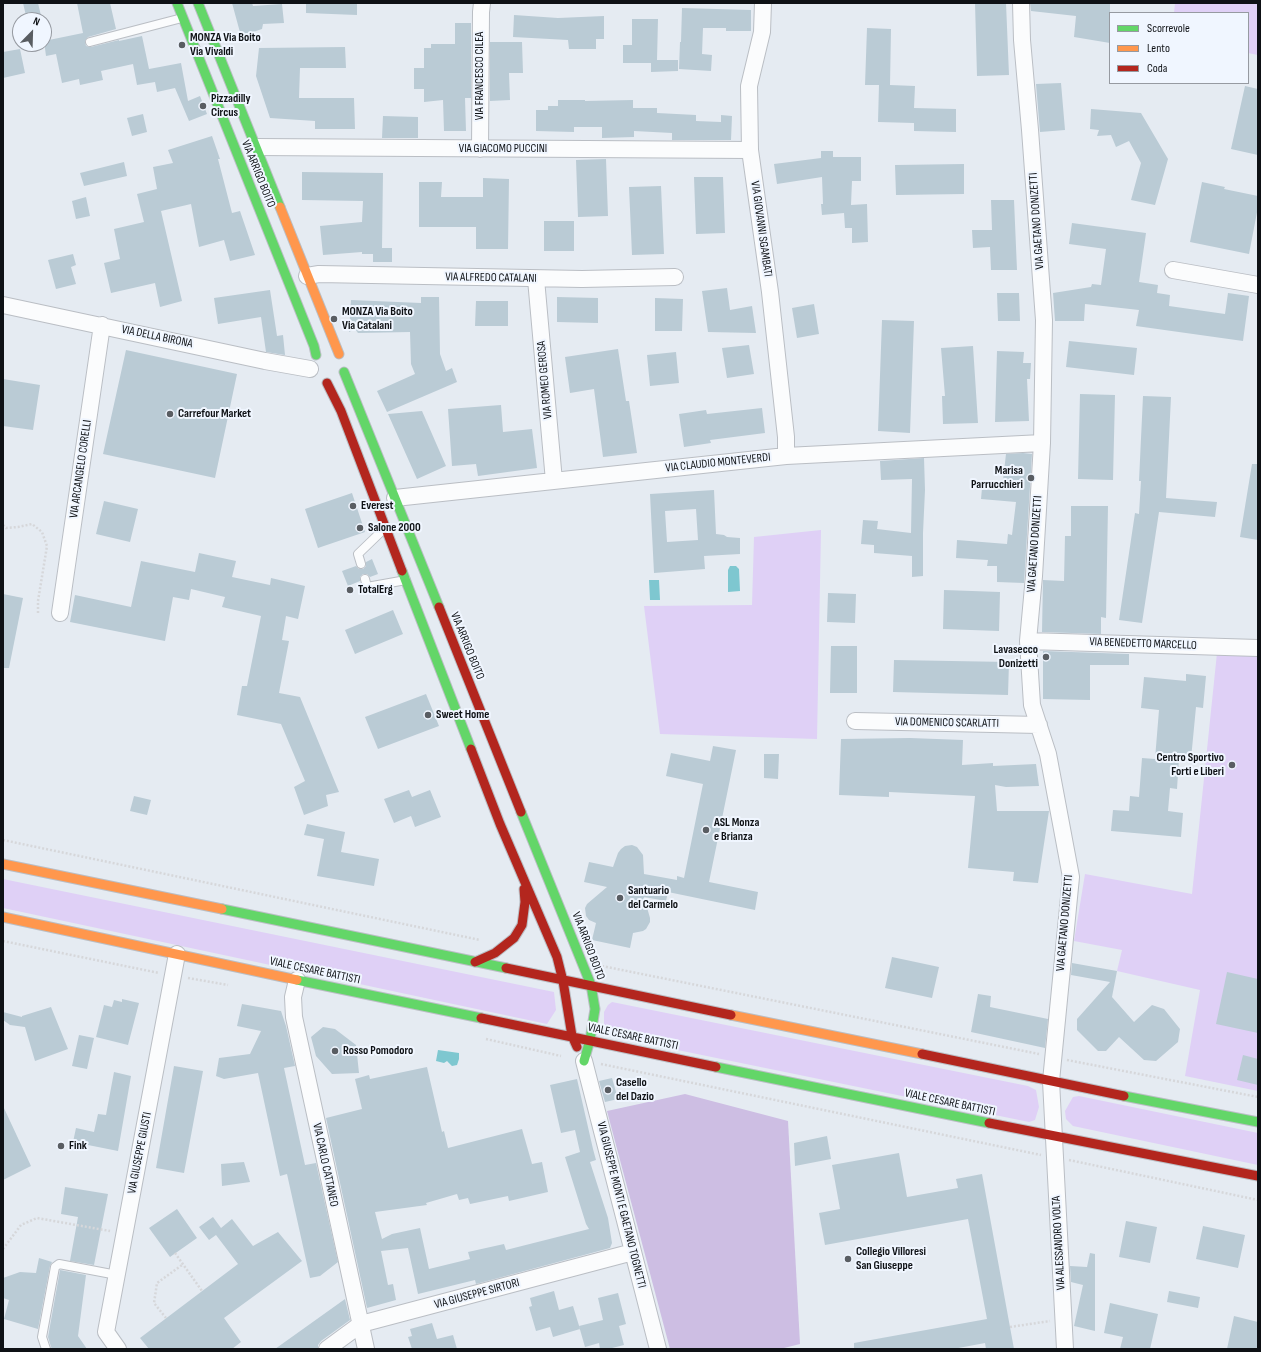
<!DOCTYPE html>
<style>
body{margin:0}
#map{position:relative;width:1261px;height:1352px;overflow:hidden;background:#e5ebf2;font-family:"Sofia Sans Condensed",sans-serif}
canvas{display:block}
.frame{position:absolute;inset:0;border:4px solid #0e1115;pointer-events:none}
.legend{position:absolute;left:1109px;top:12px;width:140px;height:72px;box-sizing:border-box;background:#f0f6ff;border:1px solid #969aa1;margin:0;padding:5px 7px;list-style:none;font-size:12px;color:#0e1115}
.legend li{display:flex;align-items:center;gap:8px;height:20px}
.legend b{width:20px;border:1px solid #969aa1}
.north{position:absolute;left:12px;top:12px;width:40px;height:40px;box-sizing:border-box;background:#f0f6ff;border:1px solid #969aa1;border-radius:50%;rotate:23deg;font-size:11px;font-weight:700;line-height:16px;text-align:center;color:#0e1115}
.north::after{content:'';display:block;margin:auto;width:14px;height:18px;background:#595d62;clip-path:polygon(50% 0,100% 100%,50% 72%,0 100%)}
</style>
<div id="map">
<canvas width="1261" height="1352"></canvas>
<div class="frame"></div>
<ul class="legend">
<li><b style="height:5px;background:#63d668"></b>Scorrevole</li>
<li><b style="height:5px;background:#ff974d"></b>Lento</li>
<li><b style="height:5px;background:#b3261e"></b>Coda</li>
</ul>
<div class="north">N</div>
</div>
<script>
const c = document.querySelector('canvas').getContext('2d');
c.lineJoin = 'round';
function fill(path, color) {
  c.fillStyle = color;
  c.fill(path, 'evenodd');
}
function toPath(rows) {
  const path = new Path2D();
  for (const r of rows) {
    path.moveTo(r[0], r[1]);
    for (let i = 2; i < r.length; i += 2) path.lineTo(r[i], r[i + 1]);
  }
  return path;
}
function trace(path, color, width, dash) {
  c.strokeStyle = color;
  c.lineWidth = width;
  c.lineCap = dash ? 'butt' : 'round';
  c.setLineDash(dash || []);
  c.stroke(path);
}
function label(font, color, halo, rows, align = 'center') {
  c.font = font + ' "Sofia Sans Condensed",sans-serif';
  c.lineWidth = 4;
  c.setLineDash([]);
  c.textBaseline = 'middle';
  c.strokeStyle = halo;
  c.fillStyle = color;
  for (const [text, x, y, turn = 0] of rows) {
    c.save();
    c.translate(x, y);
    c.rotate((+turn || 0) * Math.PI / 180);
    c.textAlign = isNaN(turn) ? turn : align;
    if (halo) c.strokeText(text, 0, 0);
    c.fillText(text, 0, 0);
    c.restore();
  }
}
fill(toPath([
 [1175,3,1258,3,1258,55,1248,53,1248,13,1174,13],
 [821,530,817,739,660,734,644,606,752,605,754,537],
 [1217,653,1258,655,1258,1091,1185,1076,1200,990,1117,971,1122,950,1074,941,1085,874,1192,894],
 [3,879,554,992,556,1010,547,1024,3,908],
 [612,1002,1028,1086,1036,1090,1039,1107,1035,1120,1029,1122,614,1037,604,1030,604,1012,608,1005],
 [1079,1096,1258,1133,1258,1165,1073,1126,1066,1119,1065,1111,1073,1097]
]), '#dfd0f6');
fill(toPath([
 [685,1094,788,1121,800,1344,780,1349,670,1349,607,1111]
]), '#cdbee3');
fill(toPath([
 [730,566,736,566,739,569,740,591,728,592,728,570],
 [649,580,659,580,660,600,650,600],
 [438,1050,459,1053,459,1059,457,1065,452,1066,447,1061,444,1063,436,1061]
]), '#7ec7d0');
fill(toPath([
 [23,3,38,3,42,20,27,20],
 [77,3,110,3,116,29,88,37,85,41,86,46,91,47,119,40,119,41,142,36,149,69,181,63,188,101,200,96,207,114,189,121,175,88,157,92,155,82,137,85,133,64,101,71,103,80,80,85,79,79,62,83,56,54,46,56,44,41,83,33],
 [232,3,252,3,253,6,282,4,284,23,263,24,262,29,241,36],
 [306,3,357,3,357,15,306,13],
 [975,3,1006,3,1009,75,977,76],
 [1030,3,1110,3,1110,43,1074,37,1076,16,1031,11],
 [682,8,751,10,751,31,726,31,726,28,703,28,702,54,712,55,711,71,679,69,680,42,681,42],
 [514,15,558,18,604,16,604,39,596,39,596,49,569,49,568,40,513,37],
 [632,19,658,19,657,60,678,60,678,71,651,72,651,63,623,63,623,45,632,45],
 [455,23,471,23,471,98,465,98,466,131,444,131,443,100,424,102,424,89,414,89,414,68,424,68,424,48,431,48,431,44,455,44],
 [867,28,891,29,890,85,915,86,914,108,956,109,956,132,914,131,914,123,878,122,879,85,865,85],
 [490,42,522,42,523,73,509,73,510,100,490,101],
 [345,47,346,68,300,68,299,98,354,98,355,129,315,129,315,121,270,118,256,76,259,48],
 [20,49,25,73,3,78,3,52],
 [1061,83,1065,130,1040,132,1036,84],
 [1245,86,1258,89,1258,155,1231,149],
 [558,100,585,100,585,101,633,100,633,108,657,108,657,113,696,115,696,121,721,122,721,115,732,116,731,140,672,140,672,133,634,131,634,137,602,138,602,127,574,127,574,132,536,131,536,110,548,110,548,106,558,106],
 [1091,109,1141,113,1168,159,1155,205,1131,200,1141,163,1129,141,1116,147,1111,135,1097,136,1099,130,1090,129],
 [143,114,147,132,132,136,127,118],
 [383,116,418,117,418,138,382,138],
 [212,136,220,159,218,159,232,213,240,211,255,255,230,261,224,240,199,247,191,204,161,211,182,301,160,307,155,283,111,293,104,263,120,259,114,229,144,222,137,194,157,189,153,167,173,163,168,150],
 [821,151,833,151,833,157,861,157,861,181,852,181,851,205,867,204,868,242,852,243,852,228,845,228,844,213,822,215,821,204,823,204,822,177,777,184,774,164,821,158],
 [606,159,608,216,578,217,576,160],
 [124,162,127,176,84,186,80,173],
 [964,164,964,194,896,195,895,165],
 [302,172,383,173,382,248,392,248,392,262,373,262,373,254,362,254,362,252,323,255,320,226,362,222,363,201,302,200],
 [694,177,723,177,725,233,696,234],
 [483,178,509,179,508,249,476,249,476,227,419,227,419,182,442,182,441,197,483,197],
 [1202,182,1225,187,1224,189,1258,196,1258,207,1249,254,1190,242],
 [661,186,664,254,632,255,629,187],
 [86,197,90,216,76,219,72,201],
 [991,200,1014,200,1017,270,991,270,990,247,973,248,972,230,992,230],
 [544,221,574,221,574,251,544,251],
 [1072,223,1146,233,1139,282,1158,285,1157,293,1170,295,1169,306,1225,314,1228,293,1249,296,1243,341,1136,326,1139,310,1085,304,1084,321,1055,321,1053,293,1091,287,1092,284,1101,285,1106,249,1069,244],
 [73,254,76,265,71,267,76,284,56,289,48,260],
 [727,288,730,310,752,306,756,333,708,332,702,291],
 [270,290,277,336,283,335,285,355,266,352,261,317,218,324,214,298],
 [997,293,1019,293,1020,321,998,321],
 [421,297,439,297,440,354,446,371,452,368,457,382,387,412,377,391,415,374,411,364,410,332,358,333,355,329,349,332,351,300,421,303],
 [557,297,598,298,598,323,557,322],
 [655,298,683,299,682,331,655,331],
 [476,301,508,301,508,326,475,326],
 [814,304,819,334,797,338,792,308],
 [882,320,914,321,910,433,878,431],
 [1069,341,1137,348,1134,375,1066,367],
 [749,345,754,374,727,378,722,348],
 [973,346,978,423,943,424,942,396,945,396,941,348],
 [618,349,626,401,629,401,637,453,603,457,594,389,570,393,565,357],
 [126,350,237,374,215,478,103,454],
 [997,351,1024,352,1023,363,1031,363,1030,379,1027,379,1029,421,995,422],
 [676,352,679,383,650,386,647,355],
 [3,379,40,385,33,430,3,426],
 [1080,394,1115,395,1113,480,1078,479],
 [1143,396,1171,397,1166,498,1217,502,1215,517,1159,512,1142,623,1119,620,1135,513,1139,514,1141,481,1139,481],
 [501,405,503,432,532,429,537,468,478,476,476,464,452,466,448,409],
 [762,408,765,433,710,440,711,443,684,447,679,414,706,410,707,414],
 [422,411,446,466,417,479,388,414],
 [1023,453,1032,454,1024,583,997,582,997,566,987,566,988,560,956,558,957,540,1007,544,1008,534,1012,535,1016,502,981,499,982,488,1002,489,1006,454],
 [924,458,925,490,923,533,923,576,912,577,912,556,874,553,874,545,861,544,863,520,878,521,877,529,911,533,912,479,881,480,880,461],
 [1252,464,1258,464,1258,540,1240,537],
 [714,490,716,534,724,535,727,537,740,538,740,554,704,556,705,569,654,573,650,494],
 [696,509,698,540,667,542,665,511],
 [352,493,365,532,318,548,305,509],
 [104,501,138,509,130,542,96,534],
 [1071,506,1108,506,1106,618,1101,617,1101,634,1042,632,1043,580,1064,581,1065,536,1071,536],
 [199,553,236,561,232,577,270,585,271,578,305,586,298,619,286,616,282,640,289,641,279,693,300,697,339,792,326,795,328,806,304,815,294,787,305,781,281,724,237,715,242,686,247,686,261,616,222,607,225,597,191,589,189,600,173,597,165,641,70,622,75,595,131,607,141,561,195,572],
 [372,559,378,574,370,577,367,574,363,574,360,577,360,581,348,586,342,571,356,566,359,569,363,569,366,566,366,562],
 [944,590,1000,592,999,631,943,629],
 [828,593,856,594,855,623,827,622],
 [3,594,23,598,9,668,3,668],
 [393,610,403,634,355,654,345,630],
 [831,646,857,646,857,693,830,693],
 [1043,651,1129,654,1129,665,1090,665,1090,700,1043,699],
 [894,660,1009,662,1008,695,893,692],
 [1186,674,1206,676,1203,708,1196,707,1191,759,1179,758,1177,789,1170,788,1168,811,1183,813,1181,837,1111,831,1113,810,1129,811,1130,796,1139,797,1142,758,1155,759,1159,710,1141,708,1144,677,1186,681],
 [426,694,439,726,378,749,365,717],
 [910,738,963,740,962,765,993,763,993,766,1036,764,1039,786,1006,787,995,785,997,811,1049,811,1038,883,1013,881,1014,872,968,868,975,796,889,792,889,797,839,795,841,739],
 [713,746,736,750,709,882,758,892,755,910,668,892,666,901,644,897,650,918,650,922,646,929,643,931,633,933,630,948,592,940,596,923,589,920,586,916,585,908,587,904,607,887,584,882,589,862,613,867,618,853,621,849,625,846,632,845,637,847,643,855,644,874,677,880,677,876,684,878,703,784,666,776,671,753,710,761],
 [764,754,779,754,778,779,764,778],
 [409,790,412,797,430,790,441,817,415,827,411,816,394,823,384,799],
 [134,796,151,800,147,815,130,811],
 [307,824,345,832,341,852,379,859,374,886,317,876,324,839,304,835],
 [892,957,939,967,932,998,885,988],
 [1072,963,1117,971,1112,997,1134,1022,1152,1005,1164,1009,1180,1029,1178,1042,1156,1061,1144,1060,1119,1037,1106,1051,1098,1051,1077,1030,1077,1019,1110,982,1071,975],
 [1227,972,1258,979,1258,1033,1216,1024],
 [978,994,991,996,990,1007,1048,1019,1045,1048,971,1032],
 [122,999,139,1003,128,1045,96,1037,104,1005,112,1007,114,1000,122,1002],
 [242,1004,281,1011,286,1026,295,1066,284,1068,305,1165,316,1163,338,1262,320,1276,310,1278,287,1174,280,1176,258,1073,224,1079,216,1076,219,1058,250,1054,261,1031,237,1026],
 [51,1007,68,1049,35,1061,25,1027,10,1025,3,1020,3,1012,22,1017,22,1016],
 [323,1027,335,1029,356,1045,359,1073,332,1074,316,1056,311,1037],
 [79,1035,94,1038,87,1069,72,1066],
 [1243,1055,1258,1059,1258,1085,1237,1080],
 [174,1066,203,1071,184,1173,156,1168],
 [427,1067,442,1132,444,1131,448,1148,522,1129,532,1164,542,1162,548,1192,509,1201,508,1196,470,1204,468,1198,459,1200,457,1194,426,1203,427,1205,375,1212,382,1239,392,1234,420,1228,429,1269,470,1259,468,1252,504,1244,506,1250,589,1229,586,1224,565,1157,580,1152,575,1130,561,1133,550,1085,577,1079,593,1149,596,1160,590,1162,608,1218,612,1243,610,1248,476,1284,475,1280,418,1294,408,1248,381,1251,388,1285,393,1284,396,1300,367,1308,326,1118,362,1109,355,1079,369,1075,370,1079],
 [114,1072,131,1076,118,1151,73,1142,76,1128,94,1132,98,1114,106,1115],
 [612,1078,618,1099,605,1102,599,1081],
 [3,1106,31,1166,3,1180],
 [827,1136,831,1159,795,1166,794,1143],
 [899,1153,907,1197,958,1188,956,1179,982,1174,1014,1349,986,1349,985,1343,953,1349,854,1349,854,1343,987,1319,968,1219,825,1245,819,1213,840,1209,832,1165],
 [244,1162,250,1182,222,1186,221,1164],
 [65,1187,108,1194,94,1265,70,1261,78,1217,61,1214],
 [177,1209,197,1238,170,1257,149,1228],
 [213,1217,221,1228,232,1219,253,1246,278,1232,302,1261,224,1318,241,1342,232,1349,149,1349,140,1338,238,1264,216,1235,209,1240,199,1227],
 [1126,1221,1157,1227,1150,1263,1119,1257],
 [1203,1226,1245,1235,1238,1268,1196,1259],
 [1090,1253,1095,1254,1095,1331,1074,1326,1083,1285,1071,1282,1070,1266,1087,1267],
 [39,1258,52,1262,50,1266,38,1329,4,1319,9,1300,3,1298,3,1278,20,1272,36,1273],
 [60,1270,86,1275,78,1336,87,1349,52,1349,51,1347,48,1337],
 [554,1291,559,1310,573,1306,580,1329,553,1337,550,1327,536,1331,529,1307,532,1306,530,1298],
 [1169,1291,1200,1297,1198,1308,1167,1302],
 [618,1293,626,1324,619,1326,624,1345,608,1349,600,1349,599,1343,585,1347,579,1326,603,1320,598,1298],
 [345,1299,350,1320,321,1341,318,1345,318,1349,275,1349],
 [1110,1303,1158,1314,1150,1349,1120,1349,1123,1337,1104,1333],
 [1234,1316,1258,1322,1258,1349,1227,1349],
 [432,1323,437,1339,453,1335,457,1349,412,1349,408,1337,412,1336,410,1329]
]), '#bacbd5');
const lane = toPath([
 [90,42,182,18],
 [361,564,358,554,385,528],
 [365,579,367,587,406,580],
 [46,1349,42,1337,55,1267,59,1264,117,1275]
]);
const street = toPath([
 [763,3,762,32,749,86,750,150,770,292,786,437,786,456],
 [1021,3,1022,40,1030,130,1044,320,1042,443,1034,576,1028,641,1032,705,1048,754,1071,877,1051,1081,1065,1349],
 [255,147,750,150],
 [480,149,481,12,482,3],
 [1173,270,1258,285],
 [307,276,319,274,582,279,675,277],
 [536,279,554,481],
 [3,305,265,361,310,369],
 [395,498,786,456,1042,443],
 [60,613,102,325],
 [1028,641,1258,648],
 [855,721,1039,725],
 [297,980,293,997,294,1017,366,1349],
 [584,1061,658,1349],
 [118,1349,106,1332,177,954],
 [327,1349,361,1324,633,1252]
]);
const fast = toPath([
 [177,3,314,346,316,355],
 [198,3,280,207],
 [344,372,439,607],
 [402,571,471,749],
 [521,812,591,985,595,1009,590,1040,584,1061],
 [222,909,506,968],
 [297,980,481,1018],
 [716,1067,989,1123],
 [1124,1096,1258,1122]
]);
const slow = toPath([
 [280,207,339,354],
 [3,864,222,909],
 [3,917,297,980],
 [731,1015,922,1054]
]);
const jam = toPath([
 [327,383,341,411,402,571],
 [439,607,521,812],
 [471,749,500,824,557,957,563,981,572,1036,577,1047],
 [475,962,495,953,514,938,522,925,525,902,524,889],
 [506,968,731,1015],
 [481,1018,716,1067],
 [922,1054,1124,1096],
 [989,1123,1258,1176]
]);
trace(lane, '#babec4', 10);
trace(street, '#babec4', 18);
trace(fast, '#babec4', 11);
trace(slow, '#babec4', 11);
trace(jam, '#babec4', 11);
trace(toPath([
 [3,525,6,528,18,527,32,524,42,532,47,546,38,601,38,614],
 [3,840,480,940],
 [3,941,159,973],
 [602,966,1039,1054],
 [188,978,228,985],
 [486,1039,561,1056],
 [1067,1060,1258,1097],
 [601,1064,1041,1155],
 [1069,1160,1258,1200],
 [3,1249,21,1225,37,1218,110,1231],
 [175,1253,202,1291],
 [166,1318,154,1303,157,1283,182,1265],
 [1010,1327,1050,1321]
]), '#d6d7da', 2.5, [2, 2]);
trace(lane, '#fbfcfd', 8);
trace(street, '#fbfcfd', 16);
trace(fast, '#63d668', 9);
trace(slow, '#ff974d', 9);
trace(jam, '#b3261e', 9);
for (const [x, y, r, color] of [
 [182,45,4,"#595d62"],
 [203,106,4,"#595d62"],
 [334,319,4,"#595d62"],
 [170,414,4,"#595d62"],
 [1031,478,4,"#595d62"],
 [353,506,4,"#595d62"],
 [360,528,4,"#595d62"],
 [350,590,4,"#595d62"],
 [1046,657,4,"#595d62"],
 [428,715,4,"#595d62"],
 [1232,765,4,"#595d62"],
 [706,830,4,"#595d62"],
 [620,898,4,"#595d62"],
 [335,1051,4,"#595d62"],
 [608,1090,4,"#595d62"],
 [61,1146,4,"#595d62"],
 [848,1259,4,"#595d62"]
]) {
  const dot = new Path2D();
  dot.arc(x, y, r, 0, 2 * Math.PI);
  c.fillStyle = color;
  c.fill(dot);
  trace(dot, '#f0f6ff', 1.5);
}
label('bold 12px', '#0e1115', '#f0f6ff', [
 ["MONZA Via Boito",190,38],
 ["Via Vivaldi",190,52],
 ["Pizzadilly",211,99],
 ["Circus",211,113],
 ["MONZA Via Boito",342,312],
 ["Via Catalani",342,326],
 ["Carrefour Market",178,414],
 ["Marisa",1023,471,"right"],
 ["Parrucchieri",1023,485,"right"],
 ["Everest",361,506],
 ["Salone 2000",368,528],
 ["TotalErg",358,590],
 ["Lavasecco",1038,650,"right"],
 ["Donizetti",1038,664,"right"],
 ["Sweet Home",436,715],
 ["Centro Sportivo",1224,758,"right"],
 ["Forti e Liberi",1224,772,"right"],
 ["ASL Monza",714,823],
 ["e Brianza",714,837],
 ["Santuario",628,891],
 ["del Carmelo",628,905],
 ["Rosso Pomodoro",343,1051],
 ["Casello",616,1083],
 ["del Dazio",616,1097],
 ["Fink",69,1146],
 ["Collegio Villoresi",856,1252],
 ["San Giuseppe",856,1266]
], 'left');
label('12px', '#0e1115', '#f0f6ff', [
 ["VIA FRANCESCO CILEA",480,76,-90],
 ["VIA GIACOMO PUCCINI",503,149],
 ["VIA ARRIGO BOITO",258,174,68],
 ["VIA GAETANO DONIZETTI",1037,221,-94],
 ["VIA GIOVANNI SGAMBATI",761,229,82],
 ["VIA ALFREDO CATALANI",491,278,1],
 ["VIA DELLA BIRONA",157,337,12],
 ["VIA ROMEO GEROSA",545,380,-95],
 ["VIA CLAUDIO MONTEVERDI",718,463,-6],
 ["VIA ARCANGELO CORELLI",81,469,-82],
 ["VIA GAETANO DONIZETTI",1035,544,-86],
 ["VIA BENEDETTO MARCELLO",1143,644,2],
 ["VIA ARRIGO BOITO",467,646,68],
 ["VIA DOMENICO SCARLATTI",947,723,1],
 ["VIA GAETANO DONIZETTI",1065,923,-85],
 ["VIA ARRIGO BOITO",588,946,69],
 ["VIALE CESARE BATTISTI",315,971,12],
 ["VIALE CESARE BATTISTI",633,1037,12],
 ["VIALE CESARE BATTISTI",950,1103,12],
 ["VIA GIUSEPPE GIUSTI",140,1153,-79],
 ["VIA CARLO CATTANEO",325,1165,78],
 ["VIA GIUSEPPE MONTI E GAETANO TOGNETTI",621,1205,76],
 ["VIA ALESSANDRO VOLTA",1059,1243,-93],
 ["VIA GIUSEPPE SIRTORI",477,1294,-15]
]);
</script>
